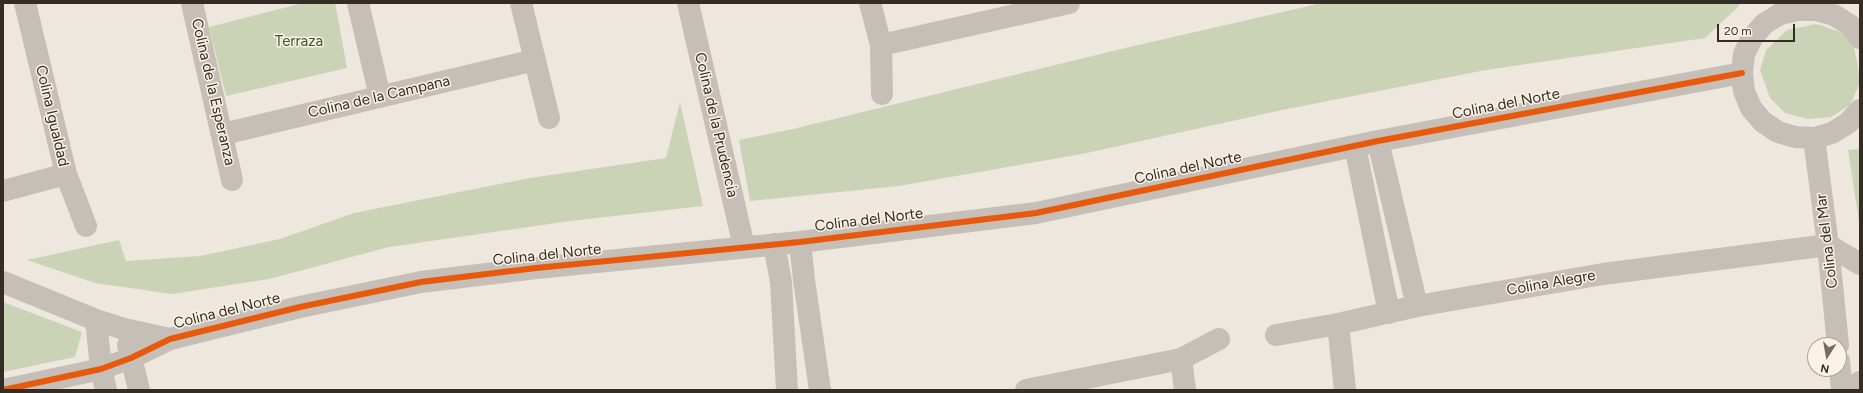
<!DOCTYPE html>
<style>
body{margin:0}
#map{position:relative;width:1863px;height:393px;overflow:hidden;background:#ede7dd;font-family:Figtree,sans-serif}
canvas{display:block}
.frame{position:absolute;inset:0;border:4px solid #352c25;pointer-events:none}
.north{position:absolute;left:1807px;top:337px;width:40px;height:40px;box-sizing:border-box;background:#faf2e4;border:1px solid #aba398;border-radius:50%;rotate:191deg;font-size:11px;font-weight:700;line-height:16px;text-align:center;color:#352c25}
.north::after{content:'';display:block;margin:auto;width:14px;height:18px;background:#756d65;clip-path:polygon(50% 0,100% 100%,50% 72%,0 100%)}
.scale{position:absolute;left:1717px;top:24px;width:78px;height:18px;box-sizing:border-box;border:2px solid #352c25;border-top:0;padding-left:5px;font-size:12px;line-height:14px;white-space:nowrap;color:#352c25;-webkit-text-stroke:3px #faf2e4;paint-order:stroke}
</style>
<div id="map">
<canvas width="1863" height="393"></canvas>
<div class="frame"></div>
<div class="north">N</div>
<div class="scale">20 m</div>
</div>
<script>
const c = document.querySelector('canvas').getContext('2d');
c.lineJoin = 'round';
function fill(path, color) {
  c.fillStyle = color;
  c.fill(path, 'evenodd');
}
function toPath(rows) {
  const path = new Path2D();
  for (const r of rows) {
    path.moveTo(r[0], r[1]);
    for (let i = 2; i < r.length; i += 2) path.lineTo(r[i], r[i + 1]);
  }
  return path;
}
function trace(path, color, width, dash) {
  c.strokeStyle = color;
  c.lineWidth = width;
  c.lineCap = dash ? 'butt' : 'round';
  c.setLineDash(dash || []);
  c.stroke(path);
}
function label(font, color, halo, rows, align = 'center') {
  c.font = font + ' Figtree,sans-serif';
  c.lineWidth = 3;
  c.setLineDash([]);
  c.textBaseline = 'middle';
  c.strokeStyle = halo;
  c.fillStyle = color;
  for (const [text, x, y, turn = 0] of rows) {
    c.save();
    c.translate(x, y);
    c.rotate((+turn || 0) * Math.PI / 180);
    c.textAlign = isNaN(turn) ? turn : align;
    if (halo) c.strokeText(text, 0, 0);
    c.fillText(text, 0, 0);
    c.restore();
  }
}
fill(toPath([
 [303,3,335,3,347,68,226,96,209,27],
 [1322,3,1740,3,1737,8,1705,38,1486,70,1282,110,1082,154,899,186,750,201,739,140,793,129,1125,48],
 [1816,24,1841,32,1853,43,1857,61,1860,83,1850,105,1831,117,1808,119,1785,113,1770,98,1760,70,1766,50,1787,30],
 [680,102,703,206,570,221,389,247,269,279,172,294,95,283,27,260,119,240,126,261,200,256,280,239,354,213,530,178,666,158],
 [1860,149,1860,228,1848,150],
 [3,302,82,332,75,357,3,372]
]), '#cbd3b6');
trace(toPath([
 [25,3,66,174,86,226],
 [192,3,232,180],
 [358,3,380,97],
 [521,3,549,118],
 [688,3,744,247],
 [870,3,881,45,882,94],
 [1860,38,1850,25,1834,15,1816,10,1798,10,1780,14,1764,24,1752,38,1744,54,1742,73,1744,91,1751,108,1763,122,1778,132,1795,137,1814,138,1832,133,1848,123,1860,110],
 [881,45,1069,3],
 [223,134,535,60],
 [1814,138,1828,245,1838,345],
 [1378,141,1417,306],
 [1355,146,1389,313],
 [3,191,66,174],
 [800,242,804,280,820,390],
 [774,244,781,282,787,390],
 [3,282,96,320,124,329,170,339],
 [96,320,101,369,106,390],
 [1338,324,1345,390],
 [1276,335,1338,324,1417,306,1603,274,1828,245,1860,264],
 [128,345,139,390],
 [1181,359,1185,390],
 [1839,361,1842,390],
 [3,390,101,369,131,358,170,339,300,307,421,282,536,268,800,242,1036,213,1378,141,1742,73],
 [1026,390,1181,359,1219,339],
 [1854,390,1860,382]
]), '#c5bfb7', 22);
trace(toPath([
 [3,390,101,369,131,358,170,339,300,307,421,282,536,268,800,242,1036,213,1378,141,1742,73]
]), '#e8590c', 6);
label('15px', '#405528', '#faf2e4', [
 ["Terraza",299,42]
]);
label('15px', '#352c25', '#faf2e4', [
 ["Colina de la Esperanza",213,92,77],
 ["Colina de la Campana",379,97,-13],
 ["Colina del Norte",1506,104,-11],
 ["Colina Igualdad",52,116,77],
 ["Colina de la Prudencia",716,125,77],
 ["Colina del Norte",1188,168,-12],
 ["Colina del Norte",869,220,-7],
 ["Colina del Mar",1827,241,-97],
 ["Colina del Norte",547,255,-6],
 ["Colina Alegre",1551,283,-10],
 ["Colina del Norte",227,311,-14]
]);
</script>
